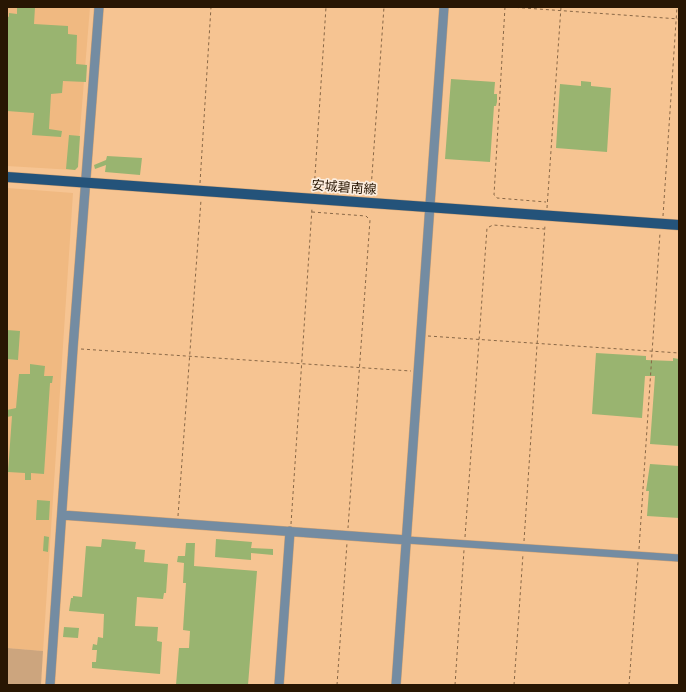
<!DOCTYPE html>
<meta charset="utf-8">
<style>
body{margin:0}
#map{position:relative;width:686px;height:692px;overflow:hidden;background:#f6c492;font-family:"Zilla Slab",serif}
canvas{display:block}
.frame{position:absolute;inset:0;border:8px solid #281603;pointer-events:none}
</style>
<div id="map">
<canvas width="686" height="692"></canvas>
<div class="frame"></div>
</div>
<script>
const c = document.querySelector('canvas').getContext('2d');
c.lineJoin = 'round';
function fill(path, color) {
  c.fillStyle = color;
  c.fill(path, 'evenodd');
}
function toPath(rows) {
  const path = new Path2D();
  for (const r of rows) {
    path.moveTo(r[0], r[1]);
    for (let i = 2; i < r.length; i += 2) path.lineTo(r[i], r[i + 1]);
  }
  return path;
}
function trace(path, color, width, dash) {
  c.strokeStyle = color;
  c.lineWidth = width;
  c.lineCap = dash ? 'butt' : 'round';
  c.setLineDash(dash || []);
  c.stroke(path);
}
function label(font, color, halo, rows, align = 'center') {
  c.font = font + ' "Zilla Slab","Noto Sans JP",serif';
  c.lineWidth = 3.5;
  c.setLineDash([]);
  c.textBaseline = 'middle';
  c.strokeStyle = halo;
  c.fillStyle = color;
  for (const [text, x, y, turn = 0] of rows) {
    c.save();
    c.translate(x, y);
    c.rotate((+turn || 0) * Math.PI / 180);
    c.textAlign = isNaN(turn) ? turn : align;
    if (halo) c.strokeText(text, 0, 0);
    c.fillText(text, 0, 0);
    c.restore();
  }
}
fill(toPath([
 [7,7,90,7,77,167,74,170,7,166],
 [7,188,73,193,43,651,7,648]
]), '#f0b981');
fill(toPath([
 [7,648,43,651,41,685,7,685]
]), '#cca57e');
fill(toPath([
 [17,7,35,7,34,24,68,26,68,34,77,35,76,64,87,65,86,82,63,81,62,93,51,94,49,129,62,131,61,137,32,135,34,113,7,111,7,16,9,17,9,13,17,14],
 [451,79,495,82,494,94,497,94,497,102,496,106,494,106,490,162,445,159],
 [581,81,591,82,591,86,611,88,607,152,556,148,560,84,581,86],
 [69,135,80,136,78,167,75,170,66,169],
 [107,156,142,158,140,175,105,172,106,165,95,169,94,165,106,160],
 [7,330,20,331,18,360,7,359],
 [596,353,646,356,646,360,673,361,673,358,679,359,679,446,650,444,655,376,645,376,642,418,592,414],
 [30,364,45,366,44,376,53,376,52,383,50,383,44,474,31,473,31,480,25,480,25,473,8,472,12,416,7,417,7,410,16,408,19,374,30,374],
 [650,464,679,466,679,518,647,516,649,491,646,491],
 [37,500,50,501,49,520,36,520],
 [44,536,49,537,48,552,43,551],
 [102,539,136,542,135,549,145,550,144,562,168,564,166,593,164,593,163,599,137,597,135,626,158,627,157,641,162,642,160,674,92,668,92,662,96,662,97,650,92,650,93,644,97,645,98,637,103,638,104,614,69,611,71,598,73,598,73,596,82,597,86,546,101,547],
 [216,539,252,542,251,548,273,549,273,555,251,553,251,560,215,557],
 [186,543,195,543,194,566,257,571,248,685,176,685,179,648,189,648,190,631,183,630,186,583,183,583,184,563,177,562,178,556,185,556],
 [64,627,79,628,78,638,63,637]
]), '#99b470');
const minor = toPath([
 [407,540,679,558]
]);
const tertiary = toPath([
 [62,515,407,540],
 [50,685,73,348,99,7],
 [279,685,290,531],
 [396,685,444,7]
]);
const primary = toPath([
 [7,177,679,225]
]);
trace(minor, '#cda175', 8);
trace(tertiary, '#cda175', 10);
trace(primary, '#cda175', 11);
trace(toPath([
 [505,7,494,195,497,198,546,202],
 [510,7,679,19],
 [200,183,211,7],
 [315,185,371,189,384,7],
 [314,191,326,7],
 [547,208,561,7],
 [312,212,366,216,370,220,348,528],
 [663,216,677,7],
 [428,336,679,353],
 [81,349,411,371],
 [178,516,201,200],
 [291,524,312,208],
 [465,537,487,228,493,225,544,229],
 [524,541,545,225],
 [639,549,660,233],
 [337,685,347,543],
 [455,685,464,550],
 [514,685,523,554],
 [629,685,638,562]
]), '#886746', 1, [3, 3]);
trace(minor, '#748ca2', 7);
trace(tertiary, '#748ca2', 9);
trace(primary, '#24537a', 10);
label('13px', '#281603', '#fcedde', [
 ["安城碧南線",344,188,4]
]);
</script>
